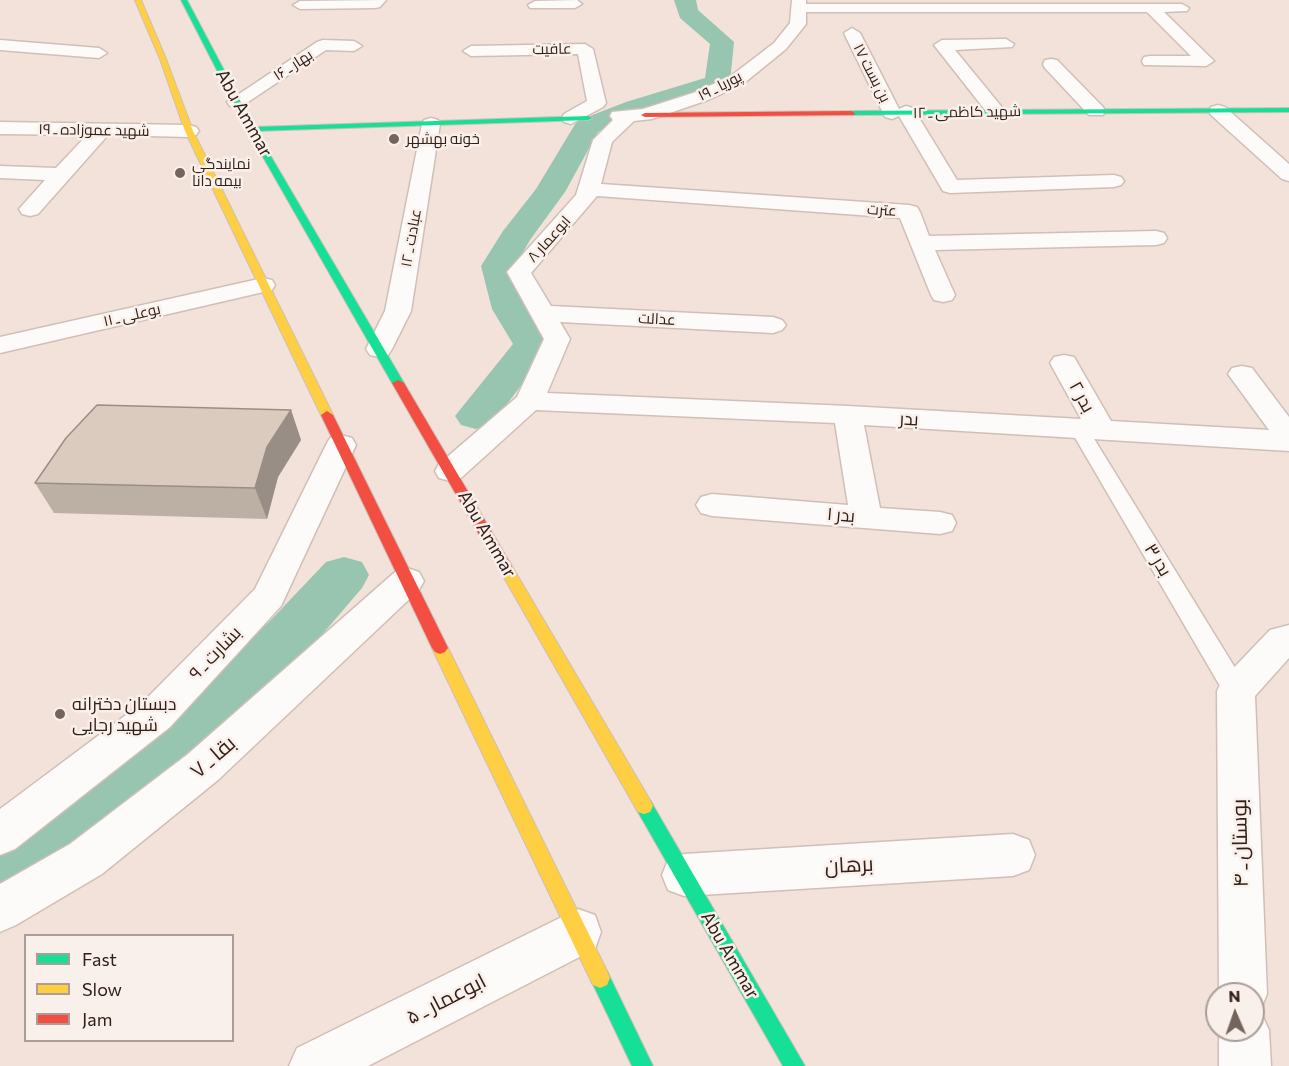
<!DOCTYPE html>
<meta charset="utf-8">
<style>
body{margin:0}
#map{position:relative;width:1289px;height:1066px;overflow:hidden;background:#f2e2da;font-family:Commissioner,sans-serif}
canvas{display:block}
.legend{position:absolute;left:24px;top:934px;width:210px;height:108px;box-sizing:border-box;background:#faf0eb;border:2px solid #aa9d97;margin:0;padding:8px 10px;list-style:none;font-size:18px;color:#322018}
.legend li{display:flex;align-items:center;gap:12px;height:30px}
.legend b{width:30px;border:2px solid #aa9d97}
.north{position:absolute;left:1205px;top:982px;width:60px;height:60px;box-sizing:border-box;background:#faf0eb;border:2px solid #aa9d97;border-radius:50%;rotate:358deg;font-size:16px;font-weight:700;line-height:24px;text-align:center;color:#322018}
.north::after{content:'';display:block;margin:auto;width:21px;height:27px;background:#75645c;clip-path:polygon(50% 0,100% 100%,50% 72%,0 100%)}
</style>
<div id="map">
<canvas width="1289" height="1066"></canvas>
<ul class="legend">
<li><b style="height:8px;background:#16e098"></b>Fast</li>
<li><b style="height:8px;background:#ffcf43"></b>Slow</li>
<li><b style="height:8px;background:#f24e42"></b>Jam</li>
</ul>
<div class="north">N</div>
</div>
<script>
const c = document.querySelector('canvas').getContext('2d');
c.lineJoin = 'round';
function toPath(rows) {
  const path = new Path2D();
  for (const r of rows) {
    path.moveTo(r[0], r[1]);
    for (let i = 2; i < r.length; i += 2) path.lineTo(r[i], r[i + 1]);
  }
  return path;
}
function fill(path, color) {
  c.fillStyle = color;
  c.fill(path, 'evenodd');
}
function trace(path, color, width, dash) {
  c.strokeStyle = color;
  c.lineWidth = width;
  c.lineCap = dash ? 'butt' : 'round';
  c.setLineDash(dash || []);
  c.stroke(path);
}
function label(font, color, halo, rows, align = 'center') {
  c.font = font + ' Commissioner,Cairo,sans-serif';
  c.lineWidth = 5;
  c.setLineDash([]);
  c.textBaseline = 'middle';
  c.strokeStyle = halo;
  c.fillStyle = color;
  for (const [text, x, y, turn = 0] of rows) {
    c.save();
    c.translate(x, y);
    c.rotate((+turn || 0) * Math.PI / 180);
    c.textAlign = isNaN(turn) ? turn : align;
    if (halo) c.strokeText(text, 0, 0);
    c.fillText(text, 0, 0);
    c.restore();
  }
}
fill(toPath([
 [674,0,696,0,698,10,734,42,730,82,726,87,644,114,598,132,565,192,530,240,515,266,528,309,552,345,491,425,476,429,461,425,455,416,513,344,492,309,481,266,503,231,536,189,577,121,626,102,705,78,710,44,680,18,674,0],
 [344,557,362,562,369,575,362,588,308,651,88,865,0,907,0,843,44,823,270,621,326,562,344,557]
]), '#97c5af');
const lane = toPath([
 [1079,423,1086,425,1088,429,1245,684,1248,691,1245,698,1236,701,1227,698,1070,429,1072,425,1079,423]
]);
const street = toPath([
 [386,0,380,7,375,8,300,9,293,5,300,1,386,0],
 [792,0,806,0,806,4,1182,4,1189,8,1187,11,1164,12,1214,61,1206,66,1144,65,1142,61,1144,57,1150,56,1191,56,1147,12,806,12,806,24,786,49,743,84,708,100,652,119,634,121,612,142,601,184,909,205,917,207,920,212,929,236,1156,231,1164,233,1167,238,1164,243,1156,245,935,250,955,295,952,300,943,302,934,300,931,295,900,218,597,196,531,273,551,306,773,317,782,320,786,325,782,330,773,333,560,322,570,339,547,393,848,406,1081,419,1050,363,1054,357,1064,355,1074,357,1111,421,1269,430,1228,374,1232,368,1242,366,1252,368,1289,417,1289,451,864,425,880,508,940,512,952,515,956,523,952,531,940,534,712,516,701,513,696,505,701,497,712,494,848,505,835,423,536,410,461,478,450,481,439,478,435,471,439,464,517,397,544,339,507,272,576,195,593,140,613,120,610,116,612,112,643,109,696,92,731,76,774,43,790,23,792,0],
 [535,1,577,0,582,4,575,8,530,8,528,5,535,1],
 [852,28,860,33,899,109,906,106,913,108,957,180,1114,175,1121,177,1124,181,1121,185,1114,187,950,193,943,191,899,116,892,119,885,117,883,113,844,33,852,28],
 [1006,39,1014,44,1012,47,955,50,1005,111,1003,115,996,117,989,115,934,45,942,40,1006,39],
 [0,40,99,48,107,53,99,58,0,50,0,40],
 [323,40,354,41,362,46,354,51,326,50,242,106,230,106,227,102,317,42,323,40],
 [585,44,593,49,606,103,603,107,571,124,564,122,562,118,564,114,587,101,578,54,471,56,463,51,471,46,585,44],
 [1051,59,1057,60,1103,107,1105,111,1103,115,1089,115,1045,68,1043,64,1045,60,1051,59],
 [1218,105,1225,107,1289,164,1289,181,1282,179,1211,115,1209,111,1211,107,1218,105],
 [431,118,438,120,440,124,411,311,392,349,388,355,379,357,370,355,366,349,385,311,422,124,424,120,431,118],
 [0,122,189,125,196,127,199,131,196,135,189,137,108,135,38,214,30,216,22,214,19,209,45,180,0,178,0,166,56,168,87,135,0,134,0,122],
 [263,278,272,280,275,285,272,290,0,353,0,337,263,278],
 [341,435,352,438,356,445,281,606,170,727,15,849,0,855,0,809,142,703,255,589,326,445,330,438,341,435],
 [407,568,419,572,424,581,419,590,218,780,102,874,16,925,0,932,0,884,70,844,188,754,395,572,407,568],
 [1289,625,1289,658,1255,696,1267,994,1260,1011,1269,1030,1271,1066,1219,1066,1219,1030,1253,1030,1253,994,1219,994,1217,691,1222,680,1270,630,1289,625],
 [1013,834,1029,840,1035,855,1029,870,1013,876,684,896,668,890,662,875,668,860,684,854,1013,834],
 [578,909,595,915,601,932,595,949,368,1066,289,1066,297,1048,578,909]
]);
const fast = toPath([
 [181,0,187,0,254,127,588,116,592,118,588,120,256,131,404,383,402,385,398,386,392,383,247,129,181,0],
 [1289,108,1289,112,851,115,847,113,851,111,1289,108],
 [644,798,650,800,805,1066,783,1066,638,812,635,806,638,800,644,798],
 [600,968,607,971,653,1066,632,1066,590,978,593,971,600,968]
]);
const slow = toPath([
 [135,0,141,0,166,59,193,131,333,415,331,418,323,418,321,415,185,131,160,59,135,0],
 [505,562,510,563,650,800,653,806,650,812,644,814,638,812,498,567,500,563,505,562],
 [440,642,445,644,448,648,607,971,610,978,607,985,600,988,593,985,432,648,435,644,440,642]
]);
const jam = toPath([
 [851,111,855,113,854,115,645,117,641,115,645,113,851,111],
 [398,380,404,383,510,563,512,567,510,571,500,571,392,383,398,380],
 [327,411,333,415,448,648,445,652,440,654,435,652,432,648,321,415,327,411]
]);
trace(lane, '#cfbfb7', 3);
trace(street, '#cfbfb7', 3);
trace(fast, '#cfbfb7', 2);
trace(slow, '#cfbfb7', 2);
trace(jam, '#cfbfb7', 2);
fill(lane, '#fdfbf9');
fill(street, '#fdfbf9');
fill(fast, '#16e098');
fill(slow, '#ffcf43');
fill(jam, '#f24e42');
fill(toPath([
 [291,410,301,440,278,477,267,519,54,513,35,483]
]), '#bcafa3');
fill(toPath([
 [291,410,301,440,278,477,267,519,255,488,267,447]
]), '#998e85');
const building = toPath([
 [97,405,291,410,267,447,255,488,35,483,66,438,97,405]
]);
fill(building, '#dbcbbe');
trace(building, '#998e85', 1.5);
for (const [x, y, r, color] of [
 [394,139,6,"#75645c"],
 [180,173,6,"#75645c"],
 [60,714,6,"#75645c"]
]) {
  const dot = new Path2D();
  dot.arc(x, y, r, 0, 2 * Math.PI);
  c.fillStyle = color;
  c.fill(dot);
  trace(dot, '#faf0eb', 2);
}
label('15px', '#322018', '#faf0eb', [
 ["عافیت",552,49,-1],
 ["بهار ـ ۱۶",293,65,-33],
 ["بن بست ۱۷",872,73,63],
 ["پوریا ـ ۱۹",720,86,-27],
 ["شهید کاظمی ـ ۱۲",967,112,-1],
 ["شهید عموزاده ـ ۱۹",94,130,1],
 ["عترت",882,210,4],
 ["عبادت ـ ۱۲",411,238,-80],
 ["ابوعمار ۸",549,239,-48],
 ["بوعلی ـ ۱۱",132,315,-13],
 ["عدالت",657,319,3]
]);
label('15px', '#322018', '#faf0eb', [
 ["خونه بهشهر",406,139],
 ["نمایندگی",192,164],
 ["بیمه دانا",192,181]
], 'left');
label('18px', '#322018', '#faf0eb', [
 ["Abu Ammar",244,113,61],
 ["بدر ۲",1082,397,61],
 ["بدر",909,419,3],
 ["بدر ۱",841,515,5],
 ["Abu Ammar",487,534,60],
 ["بدر ۳",1158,560,59],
 ["بشارت ـ ۹",215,653,-46],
 ["Abu Ammar",730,955,60]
]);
label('18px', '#322018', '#faf0eb', [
 ["دبستان دخترانه",72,704],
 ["شهید رجایی",72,725]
], 'left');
label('21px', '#322018', '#faf0eb', [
 ["بقا ـ ۷",213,757,-41],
 ["بوستان ـ ۴",1240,843,-91],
 ["برهان",849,865,-3],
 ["ابوعمار ـ ۵",446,999,-27]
]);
</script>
